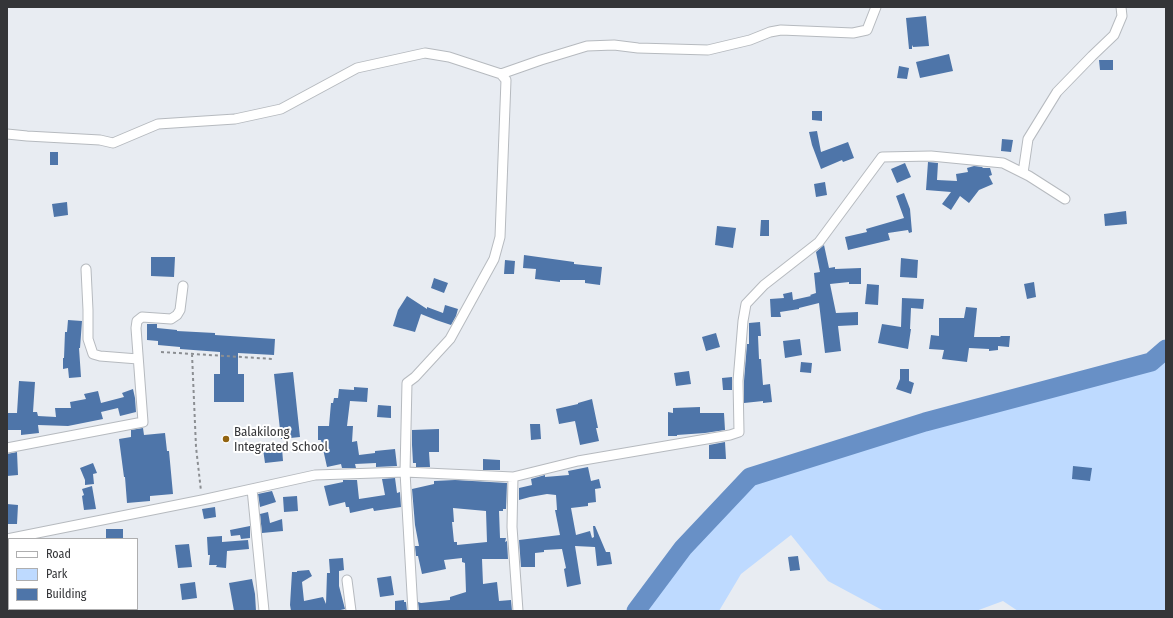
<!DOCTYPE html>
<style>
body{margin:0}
#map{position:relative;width:1173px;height:618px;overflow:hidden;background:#e8ecf2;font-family:"Fira Sans Condensed",sans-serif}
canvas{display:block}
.frame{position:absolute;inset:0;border:8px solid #343538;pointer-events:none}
.legend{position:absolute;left:8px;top:538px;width:130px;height:72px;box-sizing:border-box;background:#fff;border:1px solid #aeaeaf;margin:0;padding:5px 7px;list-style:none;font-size:12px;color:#343538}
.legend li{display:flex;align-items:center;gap:8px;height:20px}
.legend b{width:20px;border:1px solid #aeaeaf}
</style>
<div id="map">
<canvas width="1173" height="618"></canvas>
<div class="frame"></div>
<ul class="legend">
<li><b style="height:5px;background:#fff"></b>Road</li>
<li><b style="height:11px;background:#bedaff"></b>Park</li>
<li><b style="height:11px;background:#4e75a9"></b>Building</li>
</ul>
</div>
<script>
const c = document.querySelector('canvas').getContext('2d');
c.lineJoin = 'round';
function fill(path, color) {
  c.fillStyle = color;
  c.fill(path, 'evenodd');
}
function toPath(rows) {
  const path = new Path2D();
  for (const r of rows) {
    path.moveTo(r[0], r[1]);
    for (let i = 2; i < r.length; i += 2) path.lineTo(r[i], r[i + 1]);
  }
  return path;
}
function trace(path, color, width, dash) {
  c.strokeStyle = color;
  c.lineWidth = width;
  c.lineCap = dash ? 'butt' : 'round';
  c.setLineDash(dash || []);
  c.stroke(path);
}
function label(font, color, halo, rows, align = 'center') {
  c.font = font + ' "Fira Sans Condensed",sans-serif';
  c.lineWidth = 4;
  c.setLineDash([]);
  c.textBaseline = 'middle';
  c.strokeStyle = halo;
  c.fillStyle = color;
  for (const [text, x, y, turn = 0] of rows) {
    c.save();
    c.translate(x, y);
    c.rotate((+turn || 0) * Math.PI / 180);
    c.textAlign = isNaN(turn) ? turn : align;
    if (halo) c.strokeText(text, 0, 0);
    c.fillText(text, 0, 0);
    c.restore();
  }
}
fill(toPath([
 [1166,349,1166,611,1018,611,1003,601,976,611,884,611,828,581,791,535,741,574,719,611,636,611,683,548,750,477,1151,362]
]), '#bedaff');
trace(toPath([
 [636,611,683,548,750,477,925,422,1151,362,1166,349]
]), '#6890c6', 19);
fill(toPath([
 [926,16,929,46,913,47,912,45,912,49,909,49,906,18],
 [949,54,953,71,920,78,916,62],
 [1099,60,1113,60,1113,70,1100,70],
 [899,66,909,68,907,79,897,78],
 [812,111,822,111,822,121,812,120],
 [817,131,821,152,848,142,854,158,843,162,842,160,821,169,812,145,809,132],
 [1002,139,1013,140,1011,152,1001,151],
 [50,152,58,152,58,165,50,165],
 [928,162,938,163,937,180,957,181,956,174,968,172,967,168,974,166,982,167,983,168,990,168,992,175,989,176,993,184,979,190,969,203,960,196,951,210,942,204,951,192,926,190],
 [905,163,911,177,897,183,891,169],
 [825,182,827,195,816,197,814,184],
 [904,193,910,209,912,232,909,233,908,230,888,233,890,240,848,250,845,237,867,232,866,229,904,218,896,196],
 [67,202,68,215,54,217,52,204],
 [1126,211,1127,224,1105,226,1104,214],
 [761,220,769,220,769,236,760,236],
 [717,226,736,228,733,248,715,245],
 [824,245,829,268,835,267,835,269,861,268,861,284,849,284,849,282,830,284,836,313,858,312,858,325,838,326,841,351,825,353,819,303,799,308,799,309,780,312,781,317,771,317,770,299,784,298,783,294,792,292,793,300,811,296,810,295,816,293,814,273,820,272,816,252],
 [524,255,574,262,574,264,602,267,600,285,585,283,585,280,560,280,560,282,535,279,536,269,523,268],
 [151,257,175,257,174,277,151,276],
 [901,258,918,260,917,278,900,277],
 [505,260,515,261,514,274,504,274],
 [434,278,448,283,444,293,431,288],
 [1034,282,1036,297,1027,299,1024,284],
 [867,284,879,285,878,305,865,304],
 [407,296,427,309,427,307,443,313,445,305,458,309,456,316,451,325,436,320,421,314,415,332,393,326,398,310],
 [902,298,924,299,923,309,911,308,910,329,911,329,908,349,878,343,882,324,901,327],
 [966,307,977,308,974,337,1000,337,1001,336,1010,336,1009,347,998,346,998,350,989,351,989,349,969,348,967,362,942,359,944,350,929,349,931,335,939,336,939,318,964,318],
 [68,320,82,321,80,348,79,348,81,377,69,378,68,368,63,369,63,358,64,358,65,332,67,332],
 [760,322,761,336,758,336,759,359,761,359,763,385,770,384,772,402,763,403,763,401,744,403,744,381,747,344,749,344,749,323],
 [147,324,157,324,157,328,177,330,177,331,215,333,215,335,275,339,274,355,238,353,238,374,244,374,244,402,214,402,214,374,220,374,220,352,180,349,180,347,158,345,158,341,147,340],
 [716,333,720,347,706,351,702,337],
 [800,339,802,355,785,358,783,341],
 [801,362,812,363,811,373,800,372],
 [900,369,909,369,909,381,914,383,911,394,896,389,900,379],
 [689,371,691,384,676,386,674,373],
 [293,372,300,437,281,439,274,374],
 [732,377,732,390,723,390,722,378],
 [19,381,35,382,33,412,37,412,38,416,56,417,55,408,71,408,70,402,86,399,84,394,98,391,101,403,124,397,122,393,133,389,135,398,136,412,120,416,118,408,101,412,103,419,68,426,38,425,39,433,21,435,21,430,7,430,7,413,17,413],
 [354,387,368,388,367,402,350,401,347,426,353,426,352,442,357,441,359,455,375,453,375,451,395,449,397,466,376,467,376,463,355,464,356,468,342,468,341,464,327,467,321,440,318,440,318,426,329,426,331,403,333,403,334,398,338,398,339,389,354,390],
 [592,399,598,428,596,428,599,441,580,445,575,421,559,424,556,409,578,404,578,403],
 [378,405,391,406,391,418,377,417],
 [700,407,700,413,724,413,725,430,705,433,677,435,677,436,668,436,668,412,673,413,673,408],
 [530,424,540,424,541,439,531,440],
 [143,428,144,435,165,433,167,451,169,451,173,494,150,496,150,501,127,503,125,477,124,477,119,439,131,437,131,430],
 [439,429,439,452,429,452,430,467,416,467,416,463,413,463,412,445,412,430],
 [725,442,726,459,709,459,709,445],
 [282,448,283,461,265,463,263,449],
 [17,452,18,475,7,476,7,454],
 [483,459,500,460,500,470,483,470],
 [93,463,97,473,93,474,94,484,85,485,85,480,80,468],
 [1073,466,1092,468,1090,481,1072,479],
 [588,467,591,481,599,479,601,488,595,489,596,502,588,503,588,506,571,508,576,535,590,531,592,538,594,537,593,526,595,526,606,552,610,552,612,564,597,566,595,547,575,546,581,584,567,587,564,569,566,568,562,549,544,550,544,552,535,553,535,567,521,567,519,540,560,535,555,510,557,510,556,495,547,494,530,497,519,500,519,488,532,485,531,479,545,475,545,477,569,475,568,471],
 [395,478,397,493,400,492,401,507,374,511,373,508,350,513,349,507,346,507,345,502,329,506,324,486,343,482,343,480,357,480,359,499,385,495,382,479],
 [455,480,507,483,506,509,503,509,503,511,499,511,500,538,506,538,505,542,507,541,508,559,482,559,483,584,497,582,499,601,511,600,512,611,419,611,418,602,421,603,450,600,450,597,466,592,465,563,462,562,462,558,444,560,446,569,422,574,418,556,416,556,415,546,419,546,415,525,412,489,434,484,434,481],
 [453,508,486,511,487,542,457,545,457,542,454,542,452,522,454,522],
 [92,486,96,509,84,510,82,496,84,495,82,489],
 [272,491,276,502,260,507,258,494],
 [297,496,298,511,284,512,283,497],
 [7,504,18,505,17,524,7,524],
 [215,507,216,517,204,519,202,509],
 [268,512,270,523,282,519,283,531,262,533,260,514],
 [250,526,250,538,241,539,240,535,231,536,230,530],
 [106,529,123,529,123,539,106,539],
 [222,536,222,542,248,540,249,549,227,551,226,568,216,567,217,565,209,565,210,555,208,555,207,537],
 [189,544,192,567,178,568,175,545],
 [798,556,800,570,790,571,788,557],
 [343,558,344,570,339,571,339,586,345,609,336,611,291,611,290,605,292,572,297,572,297,571,309,570,312,576,302,582,304,601,323,597,326,604,327,573,330,573,329,559],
 [391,576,394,595,380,597,377,578],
 [252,579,255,594,256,611,234,611,229,583],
 [195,582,197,598,182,600,180,584],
 [404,600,404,602,406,602,407,611,395,611,395,601]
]), '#4e75a9');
const minor = toPath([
 [501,74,541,60,587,46,614,45,638,48,708,50,750,40,770,32,781,30,853,33,867,30,876,7],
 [7,134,27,136,100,140,113,143,158,124,235,119,281,109,357,68,425,53,449,57,501,74,506,80,500,237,494,259,450,339,415,377,407,383,405,472,413,611],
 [1023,173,1028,139,1057,92,1092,56,1114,35,1122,16,1121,7],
 [86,269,88,310,88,339,93,354,100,356,138,359],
 [7,448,143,422,136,328,137,321,142,317,171,319,177,315,180,310,183,286],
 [513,477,512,527,518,611],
 [252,489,264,611],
 [7,539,202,500,315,475,405,472,513,477,578,461,730,435,739,432,738,381,743,321,746,304,764,285,819,242,882,157,931,156,1003,163,1029,176,1065,199],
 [7,543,9,555],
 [347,580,351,611],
 [18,609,18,611]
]);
trace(minor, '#b6babf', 11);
trace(toPath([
 [161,352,273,359],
 [192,354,196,447,201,491]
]), '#8b8e92', 2, [3, 3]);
trace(minor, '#fff', 9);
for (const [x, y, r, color] of [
 [226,439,4,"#926411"]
]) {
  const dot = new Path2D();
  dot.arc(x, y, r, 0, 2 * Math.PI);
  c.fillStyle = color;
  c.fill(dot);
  trace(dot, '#fff', 1.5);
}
label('13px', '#343538', '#fff', [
 ["Balakilong",234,432],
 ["Integrated School",234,447]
], 'left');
</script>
